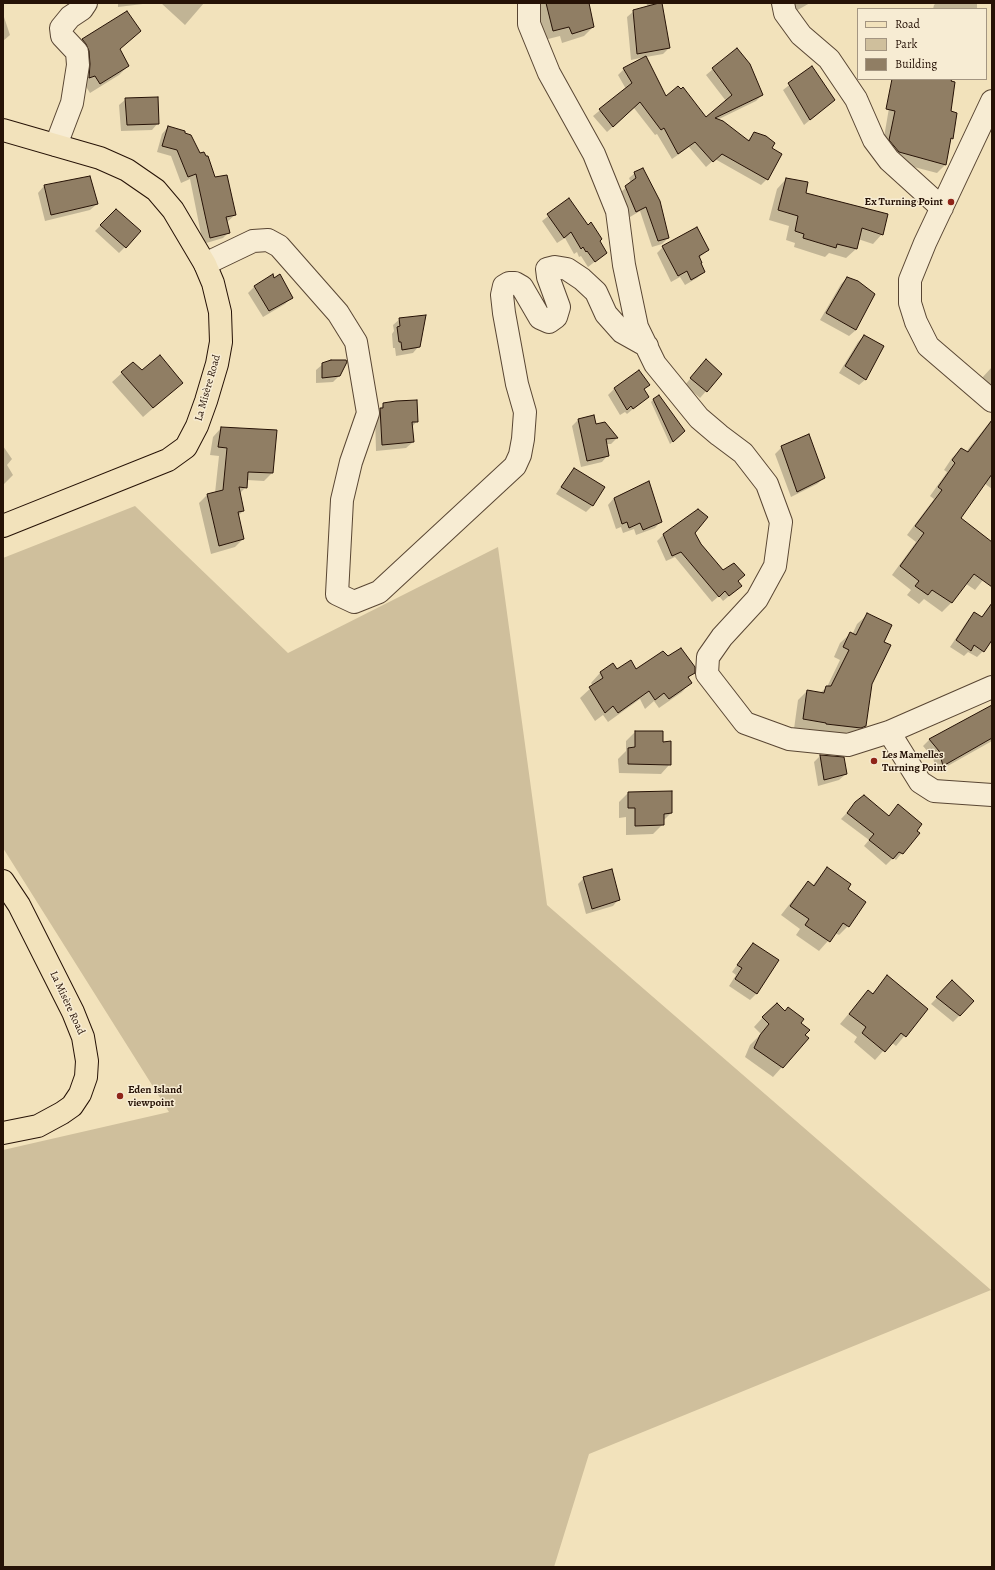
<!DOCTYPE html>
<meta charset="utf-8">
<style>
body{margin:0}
#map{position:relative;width:995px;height:1570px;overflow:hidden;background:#f2e2bb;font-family:Alegreya,serif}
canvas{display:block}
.frame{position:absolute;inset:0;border:4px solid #261206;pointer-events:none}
.legend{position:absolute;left:857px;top:8px;width:130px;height:72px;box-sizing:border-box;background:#f7ecd3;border:1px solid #a39581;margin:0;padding:5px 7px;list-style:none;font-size:12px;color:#261206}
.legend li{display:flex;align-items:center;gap:8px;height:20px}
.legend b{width:20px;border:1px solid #a39581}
</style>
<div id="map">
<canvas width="995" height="1570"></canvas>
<div class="frame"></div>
<ul class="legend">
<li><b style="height:5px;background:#f2e2bb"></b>Road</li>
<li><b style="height:11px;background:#cfbf9c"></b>Park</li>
<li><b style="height:11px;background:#907e64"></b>Building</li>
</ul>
</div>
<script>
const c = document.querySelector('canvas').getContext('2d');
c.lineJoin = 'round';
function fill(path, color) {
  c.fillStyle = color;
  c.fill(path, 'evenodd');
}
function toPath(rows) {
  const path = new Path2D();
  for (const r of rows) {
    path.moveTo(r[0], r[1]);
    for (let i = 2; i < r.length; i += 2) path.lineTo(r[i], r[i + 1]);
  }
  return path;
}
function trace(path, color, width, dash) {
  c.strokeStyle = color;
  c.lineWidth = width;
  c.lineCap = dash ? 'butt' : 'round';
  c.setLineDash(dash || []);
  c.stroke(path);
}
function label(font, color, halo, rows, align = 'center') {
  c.font = font + ' Alegreya,serif';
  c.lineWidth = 3;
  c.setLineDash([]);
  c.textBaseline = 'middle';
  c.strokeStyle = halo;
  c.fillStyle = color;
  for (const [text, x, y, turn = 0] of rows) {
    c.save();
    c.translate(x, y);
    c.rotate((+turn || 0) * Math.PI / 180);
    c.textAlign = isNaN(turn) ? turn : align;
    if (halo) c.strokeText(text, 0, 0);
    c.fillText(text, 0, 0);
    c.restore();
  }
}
fill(toPath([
 [135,506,288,653,498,547,547,905,991,1290,589,1454,554,1567,3,1567,3,1150,169,1112,3,848,3,558]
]), '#cfbf9c');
fill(toPath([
 [118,3,151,3,118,7],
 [161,3,204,3,185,25],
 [535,3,588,3,593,27,584,36,562,43,560,36,544,40],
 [646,3,663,3,661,4,669,48,663,54,646,57,666,97,705,119,726,101,706,75,737,49,762,95,756,101,717,120,747,141,755,133,771,149,767,179,761,185,715,159,706,167,689,147,672,159,657,134,655,135,634,108,607,132,593,116,626,89,618,75,624,69,645,57,631,60,627,17,634,11,648,7],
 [789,3,810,3,794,12],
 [936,3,977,3,977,9,933,9,934,5],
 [127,12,119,49,128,66,119,75,90,93,85,85,73,49,83,40],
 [3,14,10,35,3,41],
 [812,67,834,100,804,125,783,90],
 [901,79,951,79,950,112,952,138,950,140,945,165,937,173,891,161,882,149,889,108],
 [126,99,158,123,152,130,121,131,119,105],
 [168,127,200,154,235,215,227,222,229,232,223,238,203,244,190,179,181,183,171,156,157,152,162,134],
 [635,173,668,238,662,244,652,247,640,211,630,217,620,193,631,183,629,178],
 [786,179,805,194,882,234,873,244,858,239,856,249,846,258,829,253,825,257,794,247,795,243,786,240,789,226,769,220,777,189],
 [44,186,97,204,90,210,45,221,38,193],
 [569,200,606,253,588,267,581,256,579,257,577,252,574,254,565,238,557,243,542,221],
 [116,210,125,247,119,253,95,231],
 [663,247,708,250,699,258,700,264,704,272,697,278,685,285,680,277,671,282,657,253],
 [272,276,291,298,285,304,263,317,248,293,254,287],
 [847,278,856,330,849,336,820,320,841,284],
 [400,319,419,346,413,353,396,356,395,348,393,348,392,334,394,331,393,325],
 [864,336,866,379,859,385,839,373,858,342],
 [133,363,142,371,182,383,143,417,112,382],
 [323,364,339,376,333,382,316,383,316,370],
 [700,367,721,374,700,398,685,385],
 [992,367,992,401,981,379],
 [639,372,649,384,643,390,648,396,627,414,625,412,620,415,608,395,614,389],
 [653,400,681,434,670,444,651,402],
 [384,404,417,421,412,427,413,442,406,448,376,451,375,415],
 [992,419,992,489,984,483,959,518,992,543,991,570,975,590,965,583,951,603,942,612,924,599,919,604,907,595,911,590,892,575,916,542,907,535,934,499,930,496,947,472,944,470,952,458,961,449,966,452],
 [578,420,595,425,617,438,611,444,606,444,608,455,602,462,581,467,572,426],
 [221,428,272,473,264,481,247,480,246,487,239,494,243,511,238,516,243,539,235,547,211,554,199,503,208,494,215,493,219,456,210,455,213,437],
 [3,446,12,459,7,465,13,475,3,485],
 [782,447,824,478,817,484,791,497,775,454],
 [574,470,592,506,586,512,556,494,568,476],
 [614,498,661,521,655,528,636,535,634,529,623,533,621,527,616,529,608,505],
 [698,510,694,533,700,544,723,572,737,582,734,592,723,601,719,596,712,602,675,557,666,561,657,541,663,535],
 [992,602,992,638,983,651,977,657,968,652,964,656,950,647,968,620,974,613,981,618],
 [867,615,883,643,871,684,865,726,855,735,794,729,798,700,807,691,820,693,827,687,840,660,834,657,840,643,850,634,852,635,857,624],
 [667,657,694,672,688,678,691,682,682,692,659,708,654,701,645,709,640,699,608,722,603,715,595,721,580,698,593,686,591,683,600,673,613,665,617,671,636,670],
 [992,706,992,741,937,772,933,758,923,746,929,740],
 [635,732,662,743,670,764,661,774,619,773,618,759,626,751,626,741],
 [820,756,846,774,839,780,818,786,814,762],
 [628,793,671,813,663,821,663,824,653,834,626,835,626,817,619,818,619,802],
 [856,803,888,817,899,805,915,831,918,833,896,860,893,858,886,865,864,846,869,840,841,819],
 [827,868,846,889,848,926,839,935,835,933,819,951,796,935,800,929,781,915,799,892,808,883,812,886],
 [584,878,619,899,613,906,586,914,578,884],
 [753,945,777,960,756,994,750,1000,729,986,736,975,732,972,747,951],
 [887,977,927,1009,896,1046,891,1042,875,1060,854,1042,857,1037,840,1024,868,991,872,994],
 [946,988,960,1015,953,1022,931,1004],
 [763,1017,800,1023,782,1067,773,1077,745,1057,750,1045,761,1034,754,1027]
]), '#0003');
const building = toPath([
 [546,3,589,3,594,27,572,34,569,27,553,31,546,3],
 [659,3,662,3,670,48,637,54,633,10,659,3],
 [127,11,141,31,120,49,129,66,100,84,95,76,89,78,90,64,89,51,86,44,82,39,127,11],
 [737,48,750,64,763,95,715,118,723,121,749,141,754,132,766,136,775,143,772,148,782,154,768,180,722,154,713,162,695,142,678,154,664,128,661,130,640,102,613,127,599,109,632,83,623,68,646,56,666,96,678,86,681,89,683,87,706,117,732,95,712,68,737,48],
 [812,66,835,100,810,120,788,83,812,66],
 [892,79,952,79,951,81,955,82,951,111,957,113,953,139,951,138,946,165,899,152,889,140,895,111,886,109,892,79],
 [158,97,159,124,127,125,125,98,158,97],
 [168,126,185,131,185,133,191,135,200,153,204,152,206,156,208,156,215,177,227,175,236,215,226,217,230,233,210,238,196,174,188,177,177,150,162,146,168,126],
 [643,168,660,201,669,238,658,241,646,207,636,212,625,186,636,178,634,172,643,168],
 [90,176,98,204,51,215,44,185,90,176],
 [786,178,808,182,806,193,888,214,883,235,862,228,857,249,837,244,836,248,803,238,804,234,795,231,798,216,778,210,786,178],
 [569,198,588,225,591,222,602,239,600,241,607,253,595,262,587,251,586,252,583,247,581,249,571,232,564,238,547,214,569,198],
 [116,209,141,231,126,248,100,225,116,209],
 [697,227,709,250,699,256,702,263,701,263,705,272,691,280,687,271,678,276,662,246,697,227],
 [273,274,274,278,280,274,293,298,269,311,254,286,273,274],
 [847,277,858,281,875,294,856,330,826,313,847,277],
 [426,315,420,347,402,350,401,342,399,342,397,327,400,326,399,318,426,315],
 [864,335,884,346,866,380,845,366,864,335],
 [160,355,183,383,153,408,121,372,133,362,142,370,160,355],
 [706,359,722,374,707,392,690,378,706,359],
 [331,360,346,360,347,362,340,376,322,378,322,363,331,360],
 [639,370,650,385,644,389,649,397,633,409,631,406,627,410,614,388,639,370],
 [659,395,685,431,673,442,653,399,659,395],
 [417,400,418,422,412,422,414,442,382,445,380,408,383,408,383,403,396,401,417,400],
 [594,415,596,424,605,422,618,438,606,439,609,456,587,461,578,419,594,415],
 [992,420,992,474,961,518,992,542,992,587,974,574,952,603,932,590,928,595,915,586,919,581,900,566,924,533,915,526,942,490,938,487,955,463,952,460,961,448,968,452,992,420],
 [221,427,277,430,273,473,248,472,247,488,239,487,244,511,238,512,244,539,219,546,207,494,223,490,227,448,218,447,221,427],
 [809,434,825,478,797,492,781,446,809,434],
 [574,468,605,487,593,506,561,487,574,468],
 [649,481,662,522,643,530,640,523,629,528,627,522,622,524,614,498,649,481],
 [698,509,708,517,695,533,701,544,723,570,734,563,745,575,738,581,742,586,729,596,725,591,719,597,681,552,672,556,663,534,698,509],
 [992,603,992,640,984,652,974,645,971,651,956,640,974,612,982,617,992,603],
 [867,613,892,625,884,642,891,645,872,684,866,726,861,728,826,724,826,723,803,719,807,690,824,693,826,686,831,686,849,650,843,647,850,632,856,635,867,613],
 [681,648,695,667,695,673,688,677,692,683,669,699,664,693,655,700,649,691,618,713,613,706,605,713,589,687,603,678,600,672,613,663,617,669,631,660,636,669,663,651,668,656,681,648],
 [992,705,992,738,943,766,939,751,929,739,992,705],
 [635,731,663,731,663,742,671,741,671,765,628,764,628,748,635,747,635,731],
 [820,755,844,757,847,774,824,780,820,755],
 [672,791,672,813,664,814,664,825,635,826,635,808,628,808,628,792,672,791],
 [864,795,889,816,898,804,922,824,917,831,920,833,903,854,899,852,893,859,869,840,874,834,847,813,855,802,864,795],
 [827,867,851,884,848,889,866,902,849,927,843,923,830,942,805,925,809,919,790,906,808,881,814,886,827,867],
 [612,869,620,900,592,909,583,877,612,869],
 [753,943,779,960,757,994,735,979,742,968,737,965,753,943],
 [887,975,928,1009,906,1037,901,1033,885,1052,862,1033,866,1027,849,1014,868,990,873,994,887,975],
 [952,980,974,1001,960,1016,936,997,952,980],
 [777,1003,785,1011,788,1007,804,1019,801,1023,810,1030,805,1035,809,1038,783,1068,754,1048,760,1035,769,1024,762,1017,777,1003]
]);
fill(building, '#907e64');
trace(building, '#261206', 1);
const minor = toPath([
 [529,3,529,24,549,73,594,154,617,211,624,265,637,327,655,364,699,418,719,435,743,453,767,484,781,522,775,566,757,599,722,637,708,657,707,674,745,723,789,739,848,745,889,732,992,687],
 [783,3,785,13,801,35,829,59,856,99,874,140,889,160,942,208],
 [992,101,925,243,910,280,910,303,916,322,928,346,992,401],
 [56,145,72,103,78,65,77,52,62,36,61,28,70,17,82,9,86,3],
 [205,264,253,241,268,240,279,246,338,313,356,342,368,413,351,462,342,500,337,594,354,602,379,592,515,466,520,455,523,439,525,412,517,384,504,313,502,295,504,286,509,283,515,283,522,287,540,318,549,322,556,317,559,307,548,277,547,269,555,267,567,269,582,279,596,292,606,314,622,332,647,346],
 [889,732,920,782,934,791,992,795]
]);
const major = toPath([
 [3,130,100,158,127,170,156,190,173,210,205,264,213,283,220,312,221,342,217,364,206,401,197,426,186,447,168,460,3,526],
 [3,881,19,905,73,1012,83,1037,87,1061,86,1077,80,1094,72,1106,62,1113,38,1126,3,1133]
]);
trace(minor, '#594633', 24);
trace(major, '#261206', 24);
trace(minor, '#f7ecd3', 22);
trace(major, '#f2e2bb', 22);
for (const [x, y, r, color] of [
 [951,202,4,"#8f2418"],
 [874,761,4,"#8f2418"],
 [120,1096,4,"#8f2418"]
]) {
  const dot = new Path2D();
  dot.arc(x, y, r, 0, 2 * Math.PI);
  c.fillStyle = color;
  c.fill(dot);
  trace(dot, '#f7ecd3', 1.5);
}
label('bold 11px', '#261206', '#f7ecd3', [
 ["Ex Turning Point",943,202,"right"],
 ["Les Mamelles",882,755],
 ["Turning Point",882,768],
 ["Eden Island",128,1090],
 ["viewpoint",128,1103]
], 'left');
label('11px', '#261206', '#f7ecd3', [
 ["La Misère Road",208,388,-74],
 ["La Misère Road",67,1003,65]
]);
</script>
